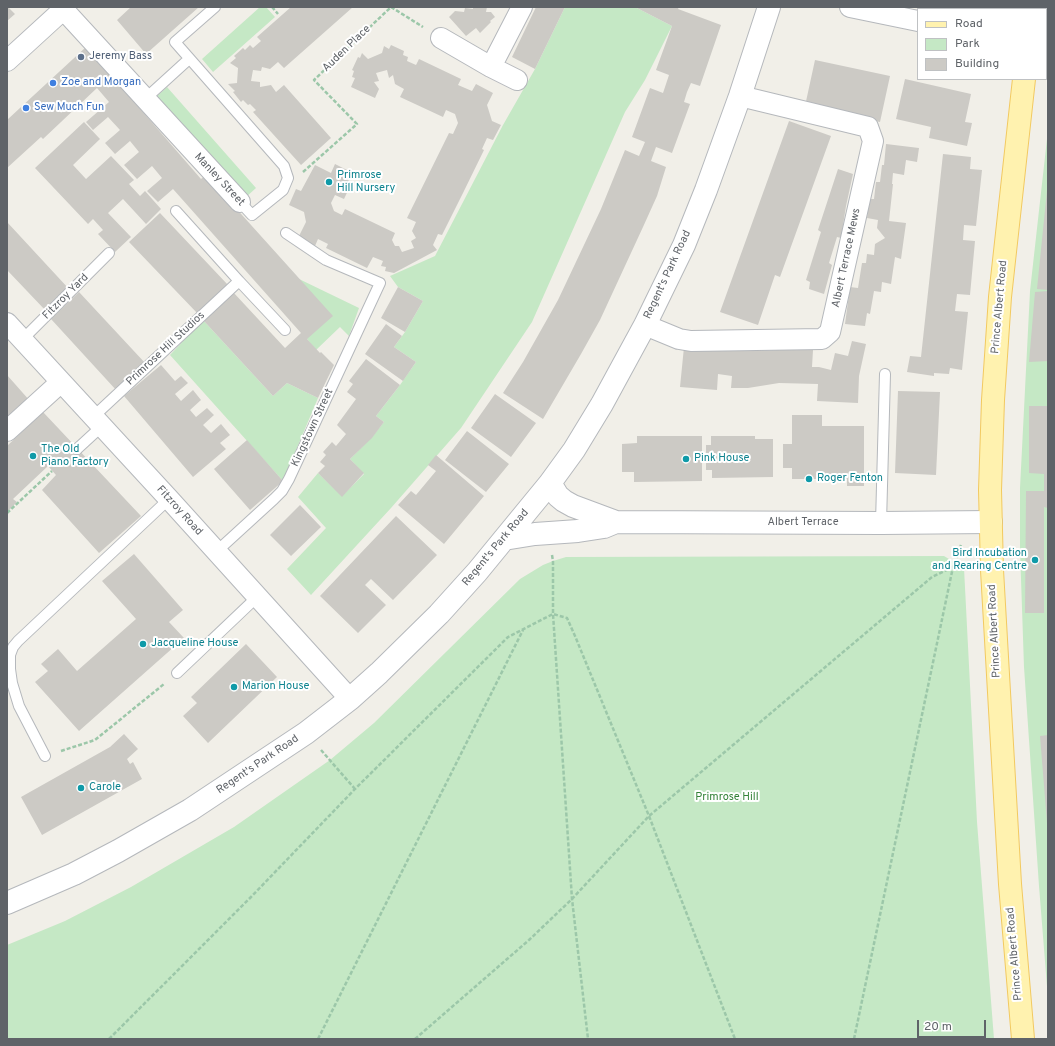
<!DOCTYPE html>
<style>
body{margin:0}
#map{position:relative;width:1055px;height:1046px;overflow:hidden;background:#f1efe8;font-family:Overpass,sans-serif}
canvas{display:block}
.frame{position:absolute;inset:0;border:8px solid #5f6368;pointer-events:none}
.legend{position:absolute;left:917px;top:8px;width:130px;height:72px;box-sizing:border-box;background:#fff;border:1px solid #bfc1c3;margin:0;padding:5px 7px;list-style:none;font-size:12px;color:#5f6368}
.legend li{display:flex;align-items:center;gap:8px;height:20px}
.legend b{width:20px;border:1px solid #bfc1c3}
.scale{position:absolute;left:917px;top:1020px;width:69px;height:18px;box-sizing:border-box;border:2px solid #5f6368;border-top:0;padding-left:5px;font-size:12px;line-height:14px;white-space:nowrap;color:#5f6368;-webkit-text-stroke:3px #fff;paint-order:stroke}
</style>
<div id="map">
<canvas width="1055" height="1046"></canvas>
<div class="frame"></div>
<ul class="legend">
<li><b style="height:5px;background:#fff2af"></b>Road</li>
<li><b style="height:11px;background:#c5e8c5"></b>Park</li>
<li><b style="height:11px;background:#cccac5"></b>Building</li>
</ul>
<div class="scale">20 m</div>
</div>
<script>
const c = document.querySelector('canvas').getContext('2d');
c.lineJoin = 'round';
function fill(path, color) {
  c.fillStyle = color;
  c.fill(path, 'evenodd');
}
function toPath(rows) {
  const path = new Path2D();
  for (const r of rows) {
    path.moveTo(r[0], r[1]);
    for (let i = 2; i < r.length; i += 2) path.lineTo(r[i], r[i + 1]);
  }
  return path;
}
function trace(path, color, width, dash) {
  c.strokeStyle = color;
  c.lineWidth = width;
  c.lineCap = dash ? 'butt' : 'round';
  c.setLineDash(dash || []);
  c.stroke(path);
}
function label(font, color, halo, rows, align = 'center') {
  c.font = font + ' Overpass,sans-serif';
  c.lineWidth = 4;
  c.setLineDash([]);
  c.textBaseline = 'middle';
  c.strokeStyle = halo;
  c.fillStyle = color;
  for (const [text, x, y, turn = 0] of rows) {
    c.save();
    c.translate(x, y);
    c.rotate((+turn || 0) * Math.PI / 180);
    c.textAlign = isNaN(turn) ? turn : align;
    if (halo) c.strokeText(text, 0, 0);
    c.fillText(text, 0, 0);
    c.restore();
  }
}
fill(toPath([
 [260,7,266,7,275,17,213,72,202,59],
 [565,7,635,7,672,26,645,80,625,112,532,322,461,428,391,508,311,595,287,569,326,528,298,497,318,473,342,496,364,474,350,459,372,437,384,422,376,416,400,385,416,362,394,347,405,332,423,301,398,287,390,276,435,256,503,125,535,69],
 [167,87,256,188,245,198,156,97],
 [1048,130,1048,999,1039,886,1024,667,1020,549,1020,488,1030,291],
 [299,279,359,308,349,336,340,327,316,350,307,339],
 [203,320,273,396,287,383,318,398,283,481,170,355],
 [944,556,964,568,977,822,994,1039,7,1039,7,945,65,921,131,887,234,827,330,760,374,723,520,579,543,565,553,561,566,557]
]), '#c5e8c5');
fill(toPath([
 [7,7,8,7,15,14,7,21],
 [131,7,199,7,146,54,117,20],
 [291,7,353,7,284,68,278,62,270,69,262,67,261,71,253,70,251,81,260,82,260,87,271,85,276,92,284,85,331,138,301,165,253,112,256,110,250,104,248,105,243,100,241,102,233,92,235,91,228,84,237,83,238,68,230,63,236,58,234,56,243,48,245,50,250,45,253,48,261,41,257,37],
 [473,7,487,7,486,12,491,12,495,17,490,21,491,22,480,33,476,28,466,36,449,17,455,11,464,12,465,8,473,9],
 [536,7,565,7,535,69,512,57],
 [635,7,679,7,678,9,721,25,700,86,691,83,687,92,684,102,690,104,672,153,656,147,651,161,666,167,657,196,643,227,600,320,581,354,543,419,503,393,523,362,558,300,601,209,625,150,639,156,645,142,632,137,650,88,663,93,669,75,656,70,672,26],
 [391,45,404,51,403,55,408,57,407,61,416,65,419,59,461,79,458,85,472,91,476,84,493,93,487,105,492,121,501,125,493,140,487,138,482,149,484,150,463,193,442,235,438,234,433,245,437,250,394,273,385,271,386,267,381,266,383,261,373,257,367,268,326,248,328,244,318,239,315,246,298,238,306,222,304,212,289,205,296,189,301,191,315,165,331,173,335,164,349,171,345,179,352,182,344,199,335,195,331,203,334,211,342,215,345,209,395,233,392,240,395,246,399,246,402,252,414,248,411,241,416,238,412,231,416,222,407,218,449,133,453,134,458,123,455,114,446,110,443,117,400,97,404,89,395,84,393,75,389,78,387,70,376,73,379,81,374,82,379,89,375,98,351,87,355,78,352,77,354,71,352,70,358,57,360,58,362,53,368,59,382,53,384,46,389,49],
 [86,47,123,88,123,89,201,179,206,175,333,316,307,339,320,353,321,352,334,365,318,398,287,383,273,396,203,320,233,292,285,348,301,333,173,189,158,202,147,191,162,178,152,166,137,179,124,165,139,152,130,141,115,154,105,143,120,130,108,117,93,130,86,122,109,102,97,88,43,139,41,137,7,168,7,120],
 [815,60,890,76,880,122,805,106],
 [905,79,971,94,965,122,972,123,967,146,929,138,931,127,896,119],
 [789,121,831,136,780,277,775,275,758,325,720,312],
 [84,122,100,139,73,165,86,179,111,156,134,180,129,184,140,196,145,191,161,209,146,224,123,199,108,213,131,237,115,252,98,234,103,230,93,219,88,224,35,168],
 [886,144,919,148,917,162,906,160,904,175,893,173,892,184,893,184,889,221,906,223,901,259,895,257,891,284,882,282,881,292,874,291,870,314,867,313,865,326,845,324,850,287,858,288,862,263,866,263,867,254,874,255,875,244,885,238,877,228,878,220,867,218,869,199,874,199,876,182,880,182,882,165,884,165],
 [943,154,971,157,970,169,982,170,976,226,964,225,963,240,975,241,970,295,957,294,955,311,968,312,962,370,950,368,949,374,934,373,934,376,907,372,910,356,921,357],
 [838,169,853,174,846,206,841,238,837,237,829,263,832,265,824,294,809,289,810,282,806,280,821,232,818,230],
 [1047,190,1048,190,1048,290,1037,289],
 [160,213,228,285,198,314,129,242],
 [7,222,69,289,46,311,7,270],
 [398,287,423,301,405,332,381,318],
 [1048,291,1048,361,1029,362,1035,292],
 [79,292,146,364,117,391,51,319],
 [386,324,402,336,394,347,416,362,403,381,365,354],
 [852,341,866,344,859,376,858,403,817,401,818,384,779,383,748,388,731,388,732,376,718,374,717,390,680,387,684,347,721,351,780,350,813,350,812,367,819,367,831,370,835,353,848,356],
 [366,359,400,385,376,416,384,422,372,438,350,459,364,473,342,497,318,473,325,466,320,462,326,455,323,452,332,442,336,446,346,434,337,425,356,399,347,392,353,384,349,381],
 [161,365,175,381,181,376,188,383,175,394,181,401,193,390,201,400,190,410,196,417,207,408,214,415,203,425,211,433,221,424,230,435,220,443,226,449,193,477,124,396],
 [7,375,30,401,7,422],
 [898,391,940,392,936,475,895,473],
 [495,394,536,423,511,457,471,428],
 [1029,406,1048,406,1048,508,1044,507,1044,613,1025,613,1026,491,1044,491,1044,474,1029,473],
 [43,412,141,516,99,553,42,490,56,475,48,466,13,499,17,502,8,511,7,510,7,446],
 [792,415,822,415,822,426,864,426,864,486,847,486,847,479,792,479,792,468,783,468,783,444,792,444],
 [467,431,509,464,486,492,445,460],
 [637,436,702,436,702,481,634,482,634,472,622,472,622,444,637,443],
 [711,436,755,436,755,439,773,439,773,477,712,478,712,470,706,470,706,445,711,445],
 [247,440,283,481,250,510,214,469],
 [436,455,484,496,444,544,398,505,411,491,416,495,436,471,428,465],
 [300,505,321,527,291,556,270,535],
 [396,516,437,555,393,600,371,579,365,585,386,605,358,633,320,596],
 [134,554,183,610,169,622,184,638,79,731,35,682,48,671,41,664,58,649,77,671,136,619,102,581],
 [246,644,277,677,208,743,183,716,197,703,191,697],
 [124,734,138,749,127,759,130,764,133,762,142,779,42,835,21,797,110,747],
 [1048,735,1048,823,1047,823,1040,736]
]), '#cccac5');
const service = toPath([
 [215,7,175,42,284,166,288,178,283,190,252,215,240,202],
 [145,99,189,59],
 [239,281,285,330],
 [22,340,109,253],
 [93,417,239,281,176,211],
 [77,449,102,426],
 [881,523,885,374],
 [216,552,274,499,282,491,289,479,380,283,326,260,286,233],
 [177,673,257,597],
 [45,756,19,706,12,683,10,669,10,655,13,647,18,641,169,499]
]);
const minor = toPath([
 [850,7,918,21],
 [63,9,240,202],
 [441,38,491,67,517,80],
 [7,61,66,7],
 [491,67,522,7],
 [7,323,169,499,350,699],
 [645,325,679,339,691,341,822,339,830,332,873,141,868,127,740,96],
 [7,431,61,382]
]);
const tertiary = toPath([
 [550,483,558,496,564,501,573,506,616,522,881,523,991,522],
 [504,539,535,534,578,531,604,527,616,522],
 [7,903,74,874,118,851,190,810,306,733,350,699,379,673,439,614,477,572,550,483,574,450,602,404,645,325,684,245,706,190,740,96,769,7]
]);
const primary = toPath([
 [1033,9,1033,7],
 [1023,1039,1010,884,992,570,990,490,993,400,1000,297,1024,79]
]);
trace(service, '#b5b8bc', 12);
trace(minor, '#b5b8bc', 22);
trace(tertiary, '#b5b8bc', 24);
trace(primary, '#f2c960', 24);
trace(toPath([
 [272,7,278,14],
 [391,7,423,27],
 [303,172,357,124,314,80,391,7],
 [7,513,52,471],
 [552,555,553,561,553,614,572,899,588,1039],
 [321,750,355,789],
 [61,751,95,740,164,684],
 [109,1039,251,897,355,789,508,637,553,614,567,618,575,636,649,816,735,1039],
 [318,1039,523,630],
 [415,1039,529,940,572,899,649,816,932,577,953,567],
 [854,1039,953,567,961,545]
]), '#9cc7a9', 2.5, [4, 2]);
trace(service, '#fff', 10);
trace(minor, '#fff', 20);
trace(tertiary, '#fff', 22);
trace(primary, '#fff2af', 22);
for (const [x, y, r, color] of [
 [81,57,4,"#5c6f8a"],
 [53,83,4,"#3f7fe0"],
 [26,108,4,"#3f7fe0"],
 [329,182,4,"#0f9aa8"],
 [33,456,4,"#0f9aa8"],
 [686,459,4,"#0f9aa8"],
 [809,479,4,"#0f9aa8"],
 [1035,560,4,"#0f9aa8"],
 [143,644,4,"#0f9aa8"],
 [234,687,4,"#0f9aa8"],
 [81,788,4,"#0f9aa8"]
]) {
  const dot = new Path2D();
  dot.arc(x, y, r, 0, 2 * Math.PI);
  c.fillStyle = color;
  c.fill(dot);
  trace(dot, '#fff', 1.5);
}
label('11px', '#5f6368', '#fff', [
 ["Auden Place",347,49,-44],
 ["Manley Street",219,180,47],
 ["Albert Terrace Mews",847,258,-78],
 ["Regent's Park Road",668,275,-65],
 ["Fitzroy Yard",66,297,-45],
 ["Prince Albert Road",1000,307,-85],
 ["Primrose Hill Studios",166,349,-43],
 ["Kingstown Street",313,428,-65],
 ["Fitzroy Road",179,511,48],
 ["Albert Terrace",803,523],
 ["Regent's Park Road",496,548,-50],
 ["Prince Albert Road",995,631,-93],
 ["Regent's Park Road",258,765,-34],
 ["Prince Albert Road",1015,954,-95]
]);
label('11px', '#4e5e75', '#fff', [
 ["Jeremy Bass",89,57]
], 'left');
label('11px', '#366cbe', '#fff', [
 ["Zoe and Morgan",61,83],
 ["Sew Much Fun",34,108]
], 'left');
label('11px', '#0d838f', '#fff', [
 ["Primrose",337,176],
 ["Hill Nursery",337,189],
 ["The Old",41,450],
 ["Piano Factory",41,463],
 ["Pink House",694,459],
 ["Roger Fenton",817,479],
 ["Bird Incubation",1027,554,"right"],
 ["and Rearing Centre",1027,567,"right"],
 ["Jacqueline House",151,644],
 ["Marion House",242,687],
 ["Carole",89,788]
], 'left');
label('11px', '#348238', '#fff', [
 ["Primrose Hill",727,798]
]);
</script>
